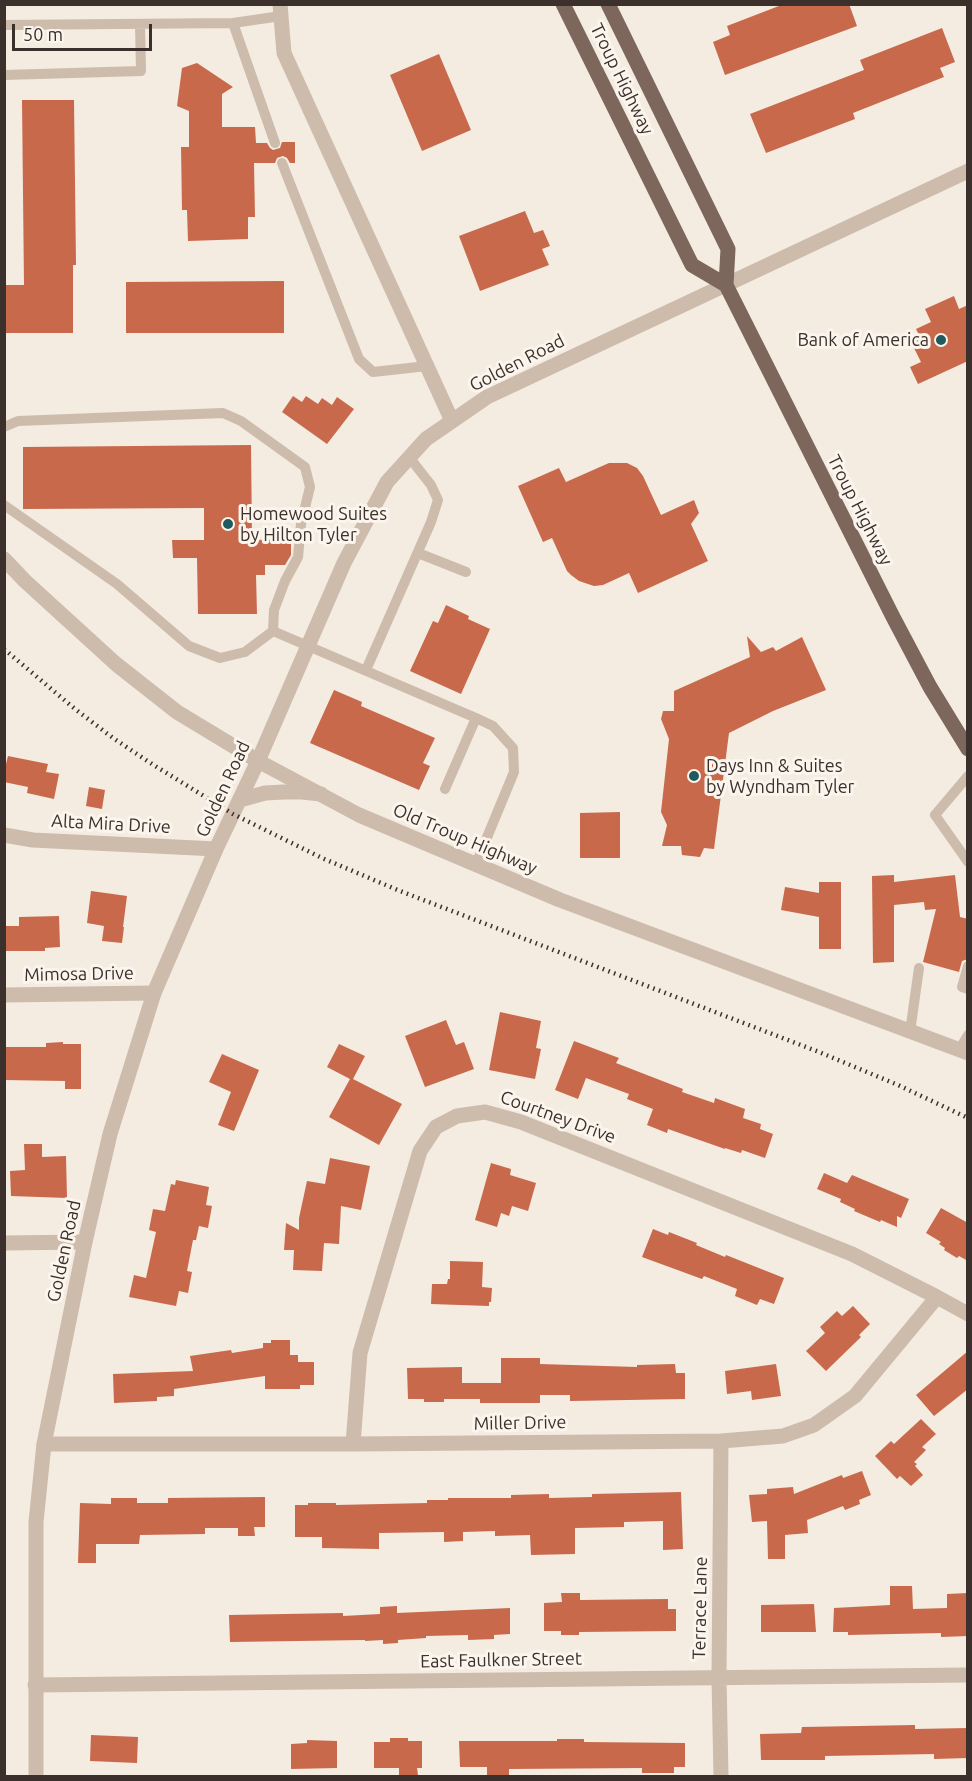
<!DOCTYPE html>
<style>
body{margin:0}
#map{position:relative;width:972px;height:1781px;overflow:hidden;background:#f4ebe1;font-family:Ubuntu,sans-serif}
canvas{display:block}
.frame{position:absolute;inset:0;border:6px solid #3b302b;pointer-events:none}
.scale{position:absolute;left:12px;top:24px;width:140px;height:27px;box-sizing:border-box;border:3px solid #3b302b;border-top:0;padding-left:8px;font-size:18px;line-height:21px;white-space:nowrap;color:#3b302b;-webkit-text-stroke:4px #fbf5ee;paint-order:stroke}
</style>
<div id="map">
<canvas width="972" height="1781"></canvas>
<div class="frame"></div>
<div class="scale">50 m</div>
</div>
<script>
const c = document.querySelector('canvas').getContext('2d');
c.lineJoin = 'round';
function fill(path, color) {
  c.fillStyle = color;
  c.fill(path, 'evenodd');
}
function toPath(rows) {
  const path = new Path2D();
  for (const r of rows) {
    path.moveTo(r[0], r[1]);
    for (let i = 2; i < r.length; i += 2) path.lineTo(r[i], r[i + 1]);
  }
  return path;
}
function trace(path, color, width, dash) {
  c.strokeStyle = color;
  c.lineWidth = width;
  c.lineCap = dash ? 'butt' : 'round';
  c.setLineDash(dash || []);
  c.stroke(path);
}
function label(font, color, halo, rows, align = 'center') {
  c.font = font + ' Ubuntu,sans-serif';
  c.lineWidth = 6;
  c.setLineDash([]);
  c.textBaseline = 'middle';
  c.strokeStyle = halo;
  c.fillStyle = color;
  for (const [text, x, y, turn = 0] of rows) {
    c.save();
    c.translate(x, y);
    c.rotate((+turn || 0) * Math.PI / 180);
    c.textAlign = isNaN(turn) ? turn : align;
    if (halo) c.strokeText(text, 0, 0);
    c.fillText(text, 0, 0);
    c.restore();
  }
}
fill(toPath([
 [784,4,849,4,857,26,725,75,713,42,730,35,727,26],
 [942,28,955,62,940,68,944,77,853,113,855,119,766,153,750,114,864,70,860,60],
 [439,54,471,130,422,151,390,75],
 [197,63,233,87,222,94,222,127,255,127,256,143,267,143,270,148,273,150,280,148,282,142,295,142,295,163,290,163,287,158,283,156,277,158,275,163,254,163,255,217,248,217,248,239,188,241,187,210,182,210,181,147,189,147,189,111,177,106,182,68],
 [22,100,74,100,76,265,73,265,73,333,4,333,4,285,24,285],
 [525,211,534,233,543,230,550,246,542,249,549,265,480,291,459,236],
 [284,281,284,333,126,333,126,282],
 [954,296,959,309,968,305,968,361,918,384,910,367,921,362,911,342,920,337,916,329,931,322,925,309],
 [293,396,302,402,306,396,318,404,322,398,332,405,337,397,354,409,327,444,282,412],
 [251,445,252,540,291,539,291,555,285,565,265,565,265,575,256,575,257,614,198,614,197,558,173,558,172,540,204,540,204,508,23,509,23,447],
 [609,463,627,463,637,468,643,476,661,515,694,500,699,513,691,524,708,561,638,593,629,573,603,585,594,586,579,581,571,575,567,571,552,538,543,542,518,486,559,468,566,482],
 [446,605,469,616,468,619,490,629,461,694,410,671,433,621,438,623],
 [747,636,761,652,773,647,776,651,802,637,826,690,773,711,729,733,714,849,704,848,700,857,682,855,681,846,662,846,667,825,661,812,669,739,661,719,663,711,674,711,674,691,750,657],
 [334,690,362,702,361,706,435,738,423,763,430,766,419,790,310,743],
 [8,756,48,764,46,772,59,774,54,799,27,793,28,787,4,782,4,772],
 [89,787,105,790,102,809,86,806],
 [620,812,620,858,580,858,580,813],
 [894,875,894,882,955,875,960,917,968,919,968,959,962,961,959,972,923,962,936,909,925,910,924,902,894,905,894,962,873,963,872,876],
 [819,882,841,882,841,949,819,949,819,917,781,910,785,887,819,893],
 [91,891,127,896,123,927,124,927,122,943,102,941,104,926,87,923],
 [59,916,60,947,45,948,45,951,4,951,4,926,19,926,19,917],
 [500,1012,541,1021,536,1048,541,1049,535,1079,489,1070],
 [446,1020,456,1045,464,1042,474,1069,425,1087,405,1036],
 [574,1041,619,1058,616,1063,683,1089,682,1092,714,1103,715,1098,745,1109,743,1118,761,1124,760,1129,773,1134,765,1158,742,1150,741,1153,725,1148,725,1149,668,1129,667,1133,647,1125,653,1109,627,1099,629,1094,586,1078,578,1099,555,1090],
 [63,1042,63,1044,81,1044,81,1089,65,1089,65,1081,4,1080,4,1047,46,1047,46,1043],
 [339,1044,365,1056,353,1079,402,1104,379,1145,329,1117,350,1079,327,1067],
 [222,1054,259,1070,234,1131,218,1125,231,1092,209,1082],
 [24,1144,42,1144,42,1157,66,1156,67,1198,11,1196,10,1171,25,1170],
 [330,1158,370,1166,361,1210,341,1206,339,1244,324,1243,322,1271,293,1270,294,1250,284,1250,286,1223,299,1230,299,1218,307,1181,325,1184],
 [491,1163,511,1169,510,1175,536,1183,528,1211,512,1206,509,1216,501,1213,497,1227,475,1220],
 [824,1173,847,1183,852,1175,909,1199,901,1218,897,1216,897,1227,881,1220,880,1222,854,1211,855,1209,840,1202,841,1199,817,1189],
 [176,1180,209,1187,206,1205,212,1206,208,1228,199,1226,196,1240,193,1240,187,1271,192,1272,188,1293,179,1291,176,1306,129,1297,134,1275,146,1278,156,1232,149,1230,153,1209,165,1211,171,1184,175,1185],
 [941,1208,968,1223,968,1261,959,1256,957,1258,944,1250,945,1248,939,1244,941,1242,926,1233],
 [653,1229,668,1235,669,1232,697,1243,696,1245,725,1257,726,1255,784,1278,774,1304,760,1299,757,1305,735,1296,737,1289,704,1276,702,1279,642,1257],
 [450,1261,483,1262,482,1287,492,1288,491,1302,489,1302,489,1306,431,1304,432,1284,447,1284,448,1279,450,1279],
 [853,1306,870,1324,859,1335,861,1337,826,1371,806,1351,825,1333,820,1327,837,1311,842,1316],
 [271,1340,290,1340,290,1355,298,1355,298,1362,314,1362,314,1385,300,1385,300,1389,265,1389,265,1376,174,1389,174,1396,157,1397,157,1401,114,1403,113,1374,193,1371,190,1356,231,1350,232,1353,263,1348,263,1343,271,1343],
 [968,1351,968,1389,934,1416,916,1395],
 [501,1358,540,1358,540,1364,637,1367,637,1365,675,1364,676,1373,685,1373,685,1399,570,1401,570,1395,540,1395,540,1403,480,1403,480,1399,444,1399,444,1402,424,1402,424,1399,408,1399,407,1368,462,1367,462,1383,501,1383],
 [776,1364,781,1396,752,1400,751,1391,727,1394,725,1371],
 [921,1419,936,1434,922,1447,926,1450,914,1462,917,1464,915,1466,923,1475,911,1486,900,1476,897,1479,875,1456,891,1441,894,1444],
 [862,1471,871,1495,859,1500,860,1504,845,1510,843,1506,807,1520,808,1533,785,1535,785,1559,768,1559,767,1521,752,1522,749,1495,767,1494,767,1489,793,1487,794,1494,842,1475,843,1478],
 [681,1492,683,1549,663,1550,663,1521,624,1522,624,1527,575,1528,575,1554,531,1555,530,1535,495,1536,495,1531,463,1532,463,1541,444,1542,444,1532,379,1533,379,1549,322,1548,322,1537,295,1537,295,1505,308,1505,308,1503,336,1503,336,1505,427,1503,427,1500,448,1500,448,1498,511,1498,511,1495,549,1494,549,1498,592,1497,592,1494],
 [265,1497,265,1527,254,1527,255,1536,238,1536,238,1528,205,1528,205,1534,140,1535,139,1544,96,1544,96,1563,78,1563,80,1503,111,1504,111,1498,137,1498,137,1503,168,1503,168,1498],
 [890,1586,912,1586,913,1609,947,1608,947,1594,968,1593,968,1636,941,1637,941,1633,848,1635,848,1632,833,1632,834,1608,890,1605],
 [561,1593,580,1593,580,1600,668,1599,668,1609,676,1609,676,1631,579,1632,579,1635,561,1635,561,1631,544,1631,544,1603,562,1602],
 [814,1604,816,1632,761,1632,761,1605],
 [397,1606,397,1613,510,1608,510,1634,494,1635,494,1639,468,1640,468,1635,426,1636,426,1638,398,1640,398,1643,383,1644,383,1640,365,1641,365,1640,230,1642,229,1615,343,1613,343,1616,380,1614,380,1607],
 [915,1725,915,1729,968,1728,968,1758,934,1759,934,1754,825,1756,825,1760,761,1760,760,1734,801,1733,802,1727],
 [91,1735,138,1737,137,1763,90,1761],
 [390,1738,408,1738,408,1741,422,1741,422,1768,417,1768,418,1775,399,1775,399,1768,374,1768,374,1742,390,1742],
 [557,1739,584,1739,584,1742,685,1743,685,1767,674,1767,674,1773,642,1773,642,1768,509,1769,509,1776,487,1776,487,1767,460,1767,459,1741,557,1741],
 [307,1740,337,1741,337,1768,291,1769,291,1744,307,1743]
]), '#c8694b');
trace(toPath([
 [4,25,233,23],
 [4,75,141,71,140,24],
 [275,143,233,23,281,16],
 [282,163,359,359,373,372,427,366],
 [4,427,18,421,223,413,241,421,305,467,310,487,301,524,298,557,285,581,274,610,273,631,245,652,220,658,189,646,117,584,4,505],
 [418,553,466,572],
 [273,631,476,718],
 [366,670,431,522,438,500,431,485,409,457],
 [968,776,935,815,968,862],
 [445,789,476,718,493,726,513,748,514,772,476,864],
 [968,966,962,987,968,989],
 [910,1032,919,968],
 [959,1050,968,1035]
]), '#cdbbac', 10);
trace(toPath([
 [280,4,284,53,452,421],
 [4,559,25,581,116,664,177,712,258,761,359,815,560,900,968,1053],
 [4,835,33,840,216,849],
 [4,995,154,993],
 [4,1243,85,1242],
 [44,1444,353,1444,721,1441,783,1436,814,1425,855,1396,937,1297],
 [353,1444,360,1353,420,1151,436,1127,457,1116,485,1112,521,1122,852,1254,937,1297,968,1314],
 [35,1685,968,1675],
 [721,1776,719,1678,721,1441]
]), '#cdbbac', 15);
trace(toPath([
 [240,800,265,793,284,792,302,792,321,794],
 [36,1776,36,1522,44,1444,85,1242,110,1134,154,993,216,849,258,761,344,563,387,482,426,439,487,397,968,171]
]), '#cdbbac', 15);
trace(toPath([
 [563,4,692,265,726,285],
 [608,4,728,249,726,285,893,617,930,687,968,749]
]), '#7d675c', 15);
trace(toPath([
 [4,649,75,709,113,738,152,764,233,814,322,858,400,891,819,1052,898,1085,968,1118]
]), '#3b302b', 4.5, [1.5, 4.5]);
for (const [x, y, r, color] of [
 [941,340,6,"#1f5a5e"],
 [228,524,6,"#1f5a5e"],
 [694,776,6,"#1f5a5e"]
]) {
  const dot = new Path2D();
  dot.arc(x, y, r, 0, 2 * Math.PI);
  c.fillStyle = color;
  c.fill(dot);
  trace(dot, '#fbf5ee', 2);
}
label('18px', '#3b302b', '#fbf5ee', [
 ["Troup Highway",622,79,64],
 ["Golden Road",517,363,-27],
 ["Troup Highway",860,510,63],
 ["Golden Road",223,789,-65],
 ["Alta Mira Drive",111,824,3],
 ["Old Troup Highway",465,839,23],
 ["Mimosa Drive",79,974,-1],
 ["Courtney Drive",558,1117,20],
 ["Golden Road",64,1251,-78],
 ["Miller Drive",520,1423,-1],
 ["Terrace Lane",700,1608,-89],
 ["East Faulkner Street",501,1660,-1]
]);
label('18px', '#3b302b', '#fbf5ee', [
 ["Bank of America",929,340,"right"],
 ["Homewood Suites",240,514],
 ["by Hilton Tyler",240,535],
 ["Days Inn & Suites",706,766],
 ["by Wyndham Tyler",706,787]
], 'left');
</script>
